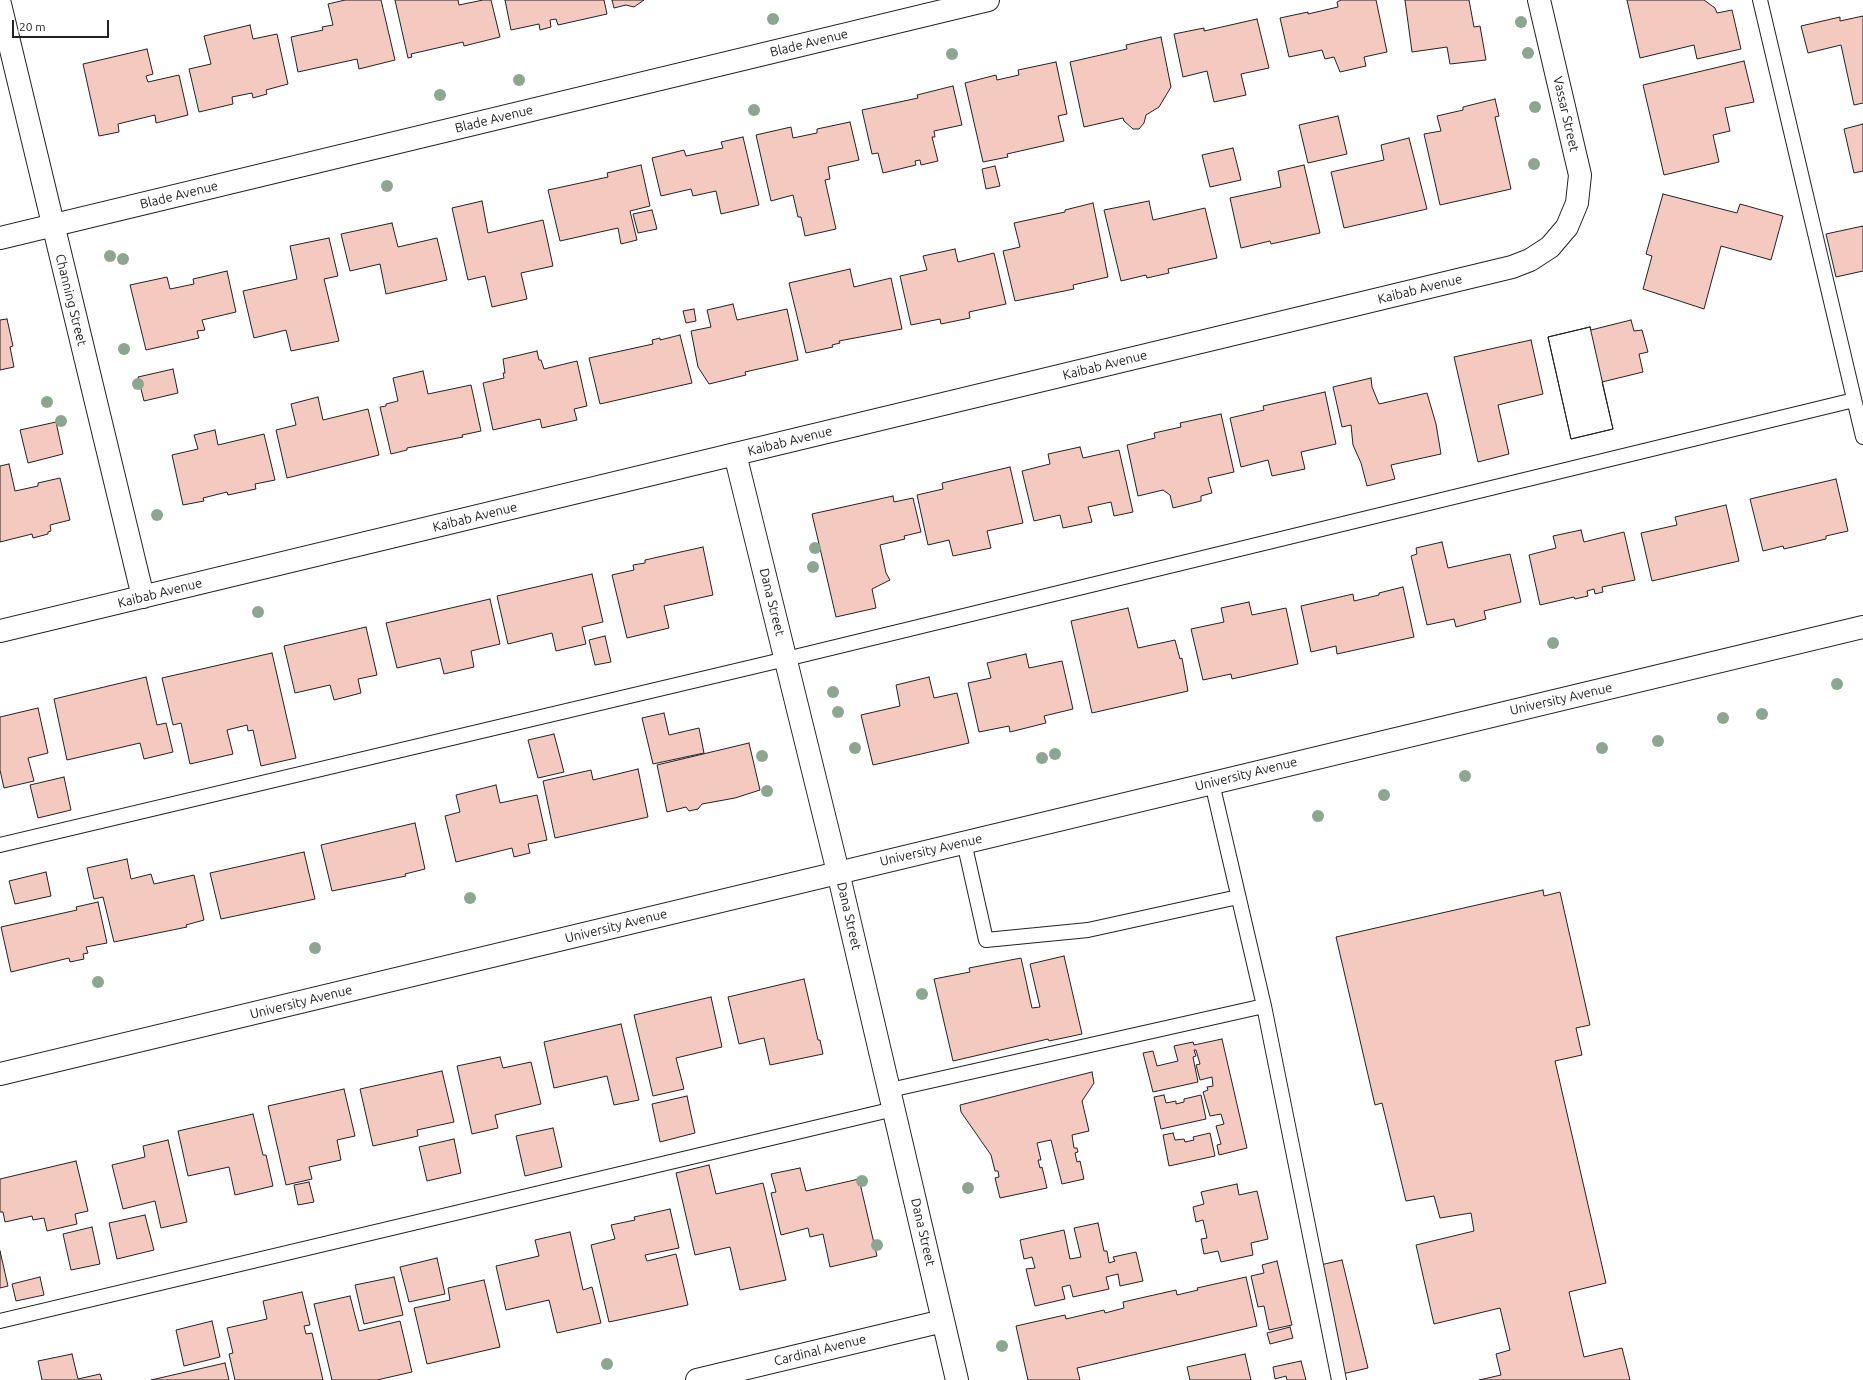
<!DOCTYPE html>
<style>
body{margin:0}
#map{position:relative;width:1863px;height:1380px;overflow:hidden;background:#fff;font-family:Ubuntu,sans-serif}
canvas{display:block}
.scale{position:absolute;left:12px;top:20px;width:97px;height:18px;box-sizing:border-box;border:2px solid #222;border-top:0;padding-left:5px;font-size:12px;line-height:14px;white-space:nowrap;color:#222;-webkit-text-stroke:3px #fff;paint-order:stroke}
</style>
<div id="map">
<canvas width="1863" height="1380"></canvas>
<div class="scale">20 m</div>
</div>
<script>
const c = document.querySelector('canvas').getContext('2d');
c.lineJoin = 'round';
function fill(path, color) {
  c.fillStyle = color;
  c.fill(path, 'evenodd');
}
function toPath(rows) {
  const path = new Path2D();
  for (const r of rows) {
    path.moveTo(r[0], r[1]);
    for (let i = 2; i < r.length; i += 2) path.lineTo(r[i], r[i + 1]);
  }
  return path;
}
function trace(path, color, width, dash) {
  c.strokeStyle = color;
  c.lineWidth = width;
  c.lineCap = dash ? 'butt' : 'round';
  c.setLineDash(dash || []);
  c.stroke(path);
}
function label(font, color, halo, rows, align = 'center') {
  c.font = font + ' Ubuntu,sans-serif';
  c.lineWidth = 3;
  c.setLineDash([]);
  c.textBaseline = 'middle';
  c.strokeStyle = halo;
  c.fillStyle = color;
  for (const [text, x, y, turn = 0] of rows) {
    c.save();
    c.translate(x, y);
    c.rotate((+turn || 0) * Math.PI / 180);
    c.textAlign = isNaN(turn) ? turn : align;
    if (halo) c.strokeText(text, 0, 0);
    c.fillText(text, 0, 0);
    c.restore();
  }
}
const building = toPath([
 [345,0,381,0,395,60,359,69,357,59,298,72,291,37,323,30,322,27,333,25,328,4,345,0],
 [395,0,458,0,459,5,483,0,491,0,500,37,464,46,463,42,411,54,412,57,408,58,395,0],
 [505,0,604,0,607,14,558,25,556,19,550,20,551,27,540,30,539,24,511,30,505,0],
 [612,0,644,0,634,7,626,5,614,8,612,0],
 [1341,0,1376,0,1387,52,1364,57,1366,66,1340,72,1334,57,1325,59,1322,50,1289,57,1280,18,1308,12,1308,14,1338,7,1337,2,1341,0],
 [1405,0,1469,0,1474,27,1480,26,1486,60,1450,64,1447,47,1412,52,1405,0],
 [1627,0,1704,0,1715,8,1717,13,1732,10,1741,49,1697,59,1694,45,1640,58,1627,0],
 [1863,16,1863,103,1854,105,1841,45,1808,53,1801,26,1840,17,1840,21,1863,16],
 [1257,19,1269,68,1241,74,1246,95,1214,102,1207,71,1183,77,1174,34,1204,28,1204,31,1257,19],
 [250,25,253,39,277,34,288,84,266,90,267,94,253,98,252,93,232,97,233,104,199,112,189,69,211,64,204,36,250,25],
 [1161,37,1171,87,1159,107,1146,115,1144,123,1139,129,1133,129,1124,121,1123,118,1084,127,1070,62,1127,49,1126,45,1161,37],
 [147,49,153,74,146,76,148,82,179,75,188,115,156,123,155,115,118,124,119,132,99,136,83,64,147,49],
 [1744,61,1754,102,1725,108,1730,131,1713,135,1719,162,1664,175,1643,85,1744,61],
 [1056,62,1067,114,1058,116,1064,141,1007,154,1008,157,983,162,965,83,996,75,997,80,1019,75,1018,70,1056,62],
 [953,86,962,125,934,131,935,137,932,137,938,161,921,165,920,160,915,161,916,165,883,173,878,153,872,154,862,110,918,98,917,95,953,86],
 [1495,99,1499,116,1495,117,1511,189,1440,205,1424,134,1441,131,1437,116,1463,110,1463,107,1495,99],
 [1338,116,1347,154,1308,163,1299,125,1338,116],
 [850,122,859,160,828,167,830,179,825,180,836,229,805,236,801,217,798,217,793,195,771,201,756,135,791,127,793,138,817,133,817,129,850,122],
 [1863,124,1863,171,1854,173,1844,129,1863,124],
 [743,137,759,205,721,214,716,191,693,196,691,189,661,196,652,158,684,150,686,156,723,148,721,142,743,137],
 [1409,138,1427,209,1344,228,1331,172,1384,160,1381,145,1409,138],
 [1233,148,1241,180,1210,187,1202,155,1233,148],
 [641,165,650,206,630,211,637,240,621,244,618,228,560,241,548,190,608,177,607,173,641,165],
 [1304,165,1320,233,1271,244,1270,241,1241,248,1230,198,1281,187,1278,171,1304,165],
 [995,166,1000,186,986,189,982,169,995,166],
 [1663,194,1737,213,1740,204,1783,216,1771,260,1721,246,1704,309,1643,289,1652,256,1646,254,1663,194],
 [482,201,488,233,543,220,553,266,521,273,527,299,492,307,485,276,468,280,452,208,482,201],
 [1149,201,1153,220,1205,208,1217,258,1168,269,1169,273,1147,278,1146,275,1121,281,1104,210,1149,201],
 [1093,203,1108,277,1073,285,1074,289,1015,301,1003,251,1020,247,1014,223,1065,212,1065,210,1093,203],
 [652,210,657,229,638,233,633,214,652,210],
 [392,223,398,247,437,238,447,280,386,294,380,264,350,271,341,234,392,223],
 [1863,226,1863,271,1836,277,1826,234,1863,226],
 [329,238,338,276,324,279,339,341,291,351,286,330,254,338,243,291,297,279,290,246,329,238],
 [955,249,958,262,994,253,1006,304,969,312,970,318,941,324,940,319,911,325,900,276,927,270,923,256,955,249],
 [850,269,854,287,891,278,902,329,839,341,840,343,832,345,833,347,806,353,789,283,850,269],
 [227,271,236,312,202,320,205,330,197,331,199,338,146,350,130,285,167,277,170,289,194,284,193,279,227,271],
 [733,304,737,320,787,309,798,360,745,372,746,375,709,384,698,367,691,331,711,327,707,310,733,304],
 [694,309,696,321,686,323,683,311,694,309],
 [7,319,13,346,10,347,14,367,0,370,0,320,7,319],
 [1631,320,1634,331,1642,330,1648,352,1639,354,1643,372,1602,382,1613,429,1571,439,1548,337,1590,327,1591,330,1631,320],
 [1590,327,1613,429,1571,439,1548,337,1590,327],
 [680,335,692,383,600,404,589,358,653,344,652,340,660,338,660,340,680,335],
 [1531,340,1543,394,1498,405,1509,454,1478,462,1454,357,1531,340],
 [537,351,539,360,541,360,544,369,577,361,587,406,574,409,577,420,542,428,540,419,493,430,483,383,504,378,503,373,505,373,503,359,537,351],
 [173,369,178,393,144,401,138,377,173,369],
 [423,371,428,394,471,385,481,431,462,435,463,437,407,448,407,450,391,454,380,407,386,406,386,404,398,401,393,378,423,371],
 [1371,378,1372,387,1379,404,1427,393,1436,424,1441,454,1391,465,1395,479,1367,486,1361,463,1353,445,1351,425,1342,427,1333,387,1371,378],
 [1325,392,1336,444,1301,452,1305,469,1272,476,1268,460,1241,467,1230,418,1264,410,1263,406,1325,392],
 [318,397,323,420,368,409,379,455,287,478,276,430,296,425,291,404,318,397],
 [1221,414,1234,472,1208,478,1212,493,1201,496,1201,501,1173,508,1170,495,1163,490,1138,496,1127,445,1155,438,1154,433,1181,427,1180,423,1221,414],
 [56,422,63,454,28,463,20,430,56,422],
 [215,430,218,445,264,434,275,480,255,484,256,489,228,495,227,492,203,498,204,501,183,505,172,455,198,449,194,435,215,430],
 [1080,447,1083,458,1119,450,1133,512,1114,516,1111,502,1088,507,1092,522,1063,528,1060,515,1034,521,1022,471,1050,464,1048,454,1080,447],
 [9,464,15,491,38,486,38,483,60,478,70,520,50,525,51,531,48,532,48,534,33,538,32,534,0,542,0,466,9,464],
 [1010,467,1023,523,987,531,991,548,953,556,949,540,928,545,917,495,943,489,942,483,1010,467],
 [1836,479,1848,531,1826,536,1826,539,1784,549,1783,546,1763,551,1750,499,1836,479],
 [893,496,894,502,913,498,921,532,904,536,905,539,880,545,886,573,890,580,872,589,876,608,836,617,812,514,893,496],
 [1726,505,1739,561,1652,581,1641,533,1677,525,1675,517,1726,505],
 [1581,530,1584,542,1624,532,1635,580,1602,587,1603,592,1595,594,1594,589,1587,591,1588,596,1575,599,1574,597,1540,605,1529,555,1556,548,1553,536,1581,530],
 [1442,542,1448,568,1510,554,1521,602,1484,611,1486,619,1456,627,1454,619,1427,625,1411,556,1417,554,1416,548,1442,542],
 [703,547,713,595,664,606,669,628,627,638,612,575,634,570,633,565,645,563,645,560,703,547],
 [592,574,603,622,582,627,586,644,556,651,552,633,508,644,497,596,592,574],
 [1403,587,1414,637,1337,654,1336,646,1311,652,1301,606,1353,594,1354,601,1379,595,1379,593,1403,587],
 [490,599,500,644,471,651,474,667,444,674,440,658,397,668,386,623,490,599],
 [1249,602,1252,615,1286,608,1298,664,1232,679,1231,674,1203,680,1191,629,1224,622,1221,608,1249,602],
 [1128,608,1138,648,1175,640,1180,659,1182,658,1188,691,1092,713,1071,621,1128,608],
 [366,627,377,675,358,679,361,693,334,700,330,685,295,693,284,646,366,627],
 [605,636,611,662,595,665,589,640,605,636],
 [272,653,296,758,261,766,253,730,248,731,247,725,227,730,233,754,190,764,181,723,173,725,162,678,272,653],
 [1026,654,1029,668,1062,661,1073,709,1044,716,1046,723,1010,732,1009,726,979,732,968,683,991,678,987,663,1026,654],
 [146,677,157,725,166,723,173,752,144,759,140,743,67,760,54,699,146,677],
 [929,677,934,698,957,693,969,743,873,765,861,715,900,706,896,685,929,677],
 [38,708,48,753,28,758,34,781,4,788,0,770,0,717,38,708],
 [664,713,669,735,699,728,704,753,653,764,642,718,664,713],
 [554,734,564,772,538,778,528,740,554,734],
 [749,743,760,790,735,798,702,804,698,809,689,811,686,807,667,812,657,765,749,743],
 [638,769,648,817,555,838,543,781,591,770,593,780,638,769],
 [64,777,71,810,38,818,30,785,64,777],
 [496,785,500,803,537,795,547,840,528,844,530,853,514,857,512,848,456,862,445,816,460,812,456,795,496,785],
 [415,823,425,869,405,874,406,876,332,891,321,845,415,823],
 [304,852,315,899,221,919,210,873,304,852],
 [127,859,131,879,151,874,154,884,194,875,204,920,186,925,187,927,114,942,103,897,94,899,87,868,127,859],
 [46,872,51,896,15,904,9,881,46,872],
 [1543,890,1544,896,1560,892,1590,1025,1576,1028,1582,1055,1555,1061,1606,1283,1569,1292,1584,1357,1622,1348,1630,1380,1479,1380,1501,1375,1496,1354,1510,1350,1500,1308,1434,1324,1416,1245,1474,1231,1471,1213,1440,1218,1434,1196,1406,1201,1382,1103,1375,1105,1336,937,1543,890],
 [98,902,107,943,86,947,88,953,83,954,84,959,70,962,69,958,11,972,1,927,77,910,76,907,98,902],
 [1064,956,1082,1034,1049,1041,1048,1039,953,1061,934,979,970,972,969,968,1021,958,1032,1008,1040,1007,1030,964,1064,956],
 [804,979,818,1040,820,1040,823,1054,770,1065,764,1038,739,1044,728,997,804,979],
 [711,997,722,1047,676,1058,684,1089,653,1096,634,1015,711,997],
 [621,1024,639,1100,614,1105,607,1076,554,1088,544,1042,621,1024],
 [1222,1039,1247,1148,1219,1155,1217,1145,1221,1144,1216,1126,1224,1124,1221,1114,1210,1116,1203,1092,1208,1090,1207,1087,1213,1086,1212,1077,1200,1080,1196,1065,1200,1064,1196,1050,1194,1050,1196,1056,1193,1057,1198,1082,1153,1092,1143,1053,1153,1051,1157,1066,1178,1061,1174,1046,1193,1042,1194,1045,1222,1039],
 [500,1057,503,1068,531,1062,541,1104,495,1115,498,1128,472,1134,457,1066,500,1057],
 [442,1071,454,1122,417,1130,418,1136,373,1146,360,1089,442,1071],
 [1092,1072,1094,1083,1082,1101,1089,1131,1072,1135,1074,1148,1077,1148,1078,1152,1075,1153,1077,1162,1080,1161,1084,1179,1062,1184,1051,1140,1037,1143,1041,1160,1038,1160,1040,1168,1042,1167,1047,1188,1000,1198,995,1178,999,1177,998,1171,995,1171,991,1155,961,1112,960,1105,1092,1072],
 [344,1089,355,1136,337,1140,341,1160,309,1167,312,1179,286,1185,268,1106,344,1089],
 [1164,1095,1166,1103,1176,1101,1176,1104,1184,1102,1184,1099,1201,1095,1206,1119,1161,1129,1154,1097,1164,1095],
 [687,1096,695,1133,660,1142,652,1104,687,1096],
 [253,1114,263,1155,266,1155,273,1186,235,1195,229,1167,188,1176,178,1131,253,1114],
 [553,1128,562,1167,525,1176,516,1136,553,1128],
 [1173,1133,1175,1140,1184,1139,1185,1142,1194,1140,1193,1137,1210,1133,1215,1156,1169,1166,1163,1135,1173,1133],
 [454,1139,461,1173,427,1181,419,1147,454,1139],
 [168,1140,187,1222,161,1228,155,1201,123,1209,112,1165,145,1157,143,1146,168,1140],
 [76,1161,88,1211,75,1214,77,1224,47,1231,44,1218,33,1220,32,1216,5,1222,3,1212,0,1212,0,1179,76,1161],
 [709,1165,716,1194,763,1183,786,1280,740,1290,730,1247,695,1255,676,1173,709,1165],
 [800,1168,806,1191,859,1179,877,1256,830,1267,823,1234,810,1237,808,1228,781,1235,771,1193,776,1192,771,1174,800,1168],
 [309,1182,314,1202,298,1205,294,1185,309,1182],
 [1237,1184,1239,1195,1257,1191,1268,1239,1251,1243,1253,1255,1221,1262,1218,1251,1204,1254,1201,1239,1207,1238,1203,1220,1196,1222,1193,1207,1204,1204,1201,1192,1237,1184],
 [670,1209,679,1248,645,1255,647,1261,676,1254,688,1305,609,1322,591,1245,615,1239,611,1225,635,1220,634,1217,670,1209],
 [145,1215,154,1250,117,1259,109,1223,145,1215],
 [1098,1223,1104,1251,1107,1251,1109,1263,1115,1261,1113,1257,1136,1252,1143,1281,1120,1286,1118,1274,1106,1277,1109,1289,1073,1297,1070,1285,1062,1287,1065,1299,1035,1306,1026,1269,1035,1268,1032,1257,1024,1259,1020,1240,1064,1230,1070,1259,1081,1257,1074,1228,1098,1223],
 [92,1227,100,1264,71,1270,63,1234,92,1227],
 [570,1232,583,1290,592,1287,601,1323,557,1333,549,1300,506,1310,496,1266,539,1256,535,1240,570,1232],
 [0,1251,8,1286,0,1288,0,1251],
 [437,1258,445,1294,409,1302,400,1267,437,1258],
 [1342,1260,1368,1368,1342,1374,1316,1266,1342,1260],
 [1277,1261,1292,1325,1269,1330,1264,1306,1258,1307,1251,1276,1264,1273,1262,1265,1277,1261],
 [40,1277,44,1295,16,1301,12,1284,40,1277],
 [394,1277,403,1315,364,1324,355,1285,394,1277],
 [1246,1277,1257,1326,1077,1368,1080,1380,1028,1380,1016,1326,1065,1315,1066,1319,1104,1310,1105,1313,1124,1308,1123,1302,1176,1290,1177,1295,1198,1290,1197,1288,1246,1277],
 [484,1280,500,1347,427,1364,414,1308,450,1300,448,1288,484,1280],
 [302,1292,310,1325,304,1326,306,1334,312,1333,323,1380,235,1380,229,1354,233,1353,227,1328,267,1319,263,1301,302,1292],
 [350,1296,359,1331,400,1321,412,1372,377,1380,332,1380,314,1304,350,1296],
 [212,1321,220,1357,184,1366,176,1330,212,1321],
 [1290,1327,1293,1338,1270,1344,1267,1333,1290,1327],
 [72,1354,78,1379,100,1374,102,1380,42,1380,38,1361,72,1354],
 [1245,1354,1251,1380,1190,1380,1187,1367,1245,1354],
 [1301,1361,1306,1380,1287,1380,1286,1376,1275,1379,1273,1367,1301,1361],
 [225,1363,229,1380,151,1380,225,1363]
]);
fill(building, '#f3c9c0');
trace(building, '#222', 1);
const lane = toPath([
 [1760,0,1863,437],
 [964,842,986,940,1088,930,1238,897],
 [0,845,786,659,1854,400],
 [1264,1006,1339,1380],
 [890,1090,1264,1006,1212,783],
 [0,1321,894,1109]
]);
const street = toPath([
 [0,4,143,597],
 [0,238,988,0],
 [735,454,838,872,957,1380],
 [0,631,1512,267,1530,260,1550,247,1567,227,1577,203,1580,175,1539,0],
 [697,1380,943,1321]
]);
const secondary = toPath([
 [0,1074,1863,627]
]);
trace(lane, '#222', 16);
trace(street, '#222', 24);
trace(secondary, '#222', 24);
trace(lane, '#fff', 14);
trace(street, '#fff', 22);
trace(secondary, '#fff', 22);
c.fillStyle = '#8da692';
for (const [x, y] of [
 [773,19],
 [1521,22],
 [1528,53],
 [952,54],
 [519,80],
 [440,95],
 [1535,107],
 [754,110],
 [1534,164],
 [387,186],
 [110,256],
 [123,259],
 [124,349],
 [138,384],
 [47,402],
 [61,421],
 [157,515],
 [815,548],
 [813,567],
 [258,612],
 [1553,643],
 [1837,684],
 [833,692],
 [838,712],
 [1762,714],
 [1723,718],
 [1658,741],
 [855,748],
 [1602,748],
 [1055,754],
 [762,756],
 [1042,758],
 [1465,776],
 [767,791],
 [1384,795],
 [1318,816],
 [470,898],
 [315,948],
 [98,982],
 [922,994],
 [862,1181],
 [968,1188],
 [877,1245],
 [1002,1346],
 [607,1364]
]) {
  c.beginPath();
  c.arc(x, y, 6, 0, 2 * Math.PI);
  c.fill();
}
label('13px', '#222', '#fff', [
 ["Blade Avenue",809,43,-14],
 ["Vassar Street",1566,114,77],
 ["Blade Avenue",494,119,-14],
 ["Blade Avenue",179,195,-14],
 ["Kaibab Avenue",1420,289,-14],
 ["Channing Street",71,300,76],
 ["Kaibab Avenue",1105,365,-14],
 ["Kaibab Avenue",790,441,-14],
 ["Kaibab Avenue",475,517,-14],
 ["Kaibab Avenue",160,593,-14],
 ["Dana Street",772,602,76],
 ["University Avenue",1561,699,-13],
 ["University Avenue",1246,774,-14],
 ["University Avenue",931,850,-13],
 ["Dana Street",849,916,77],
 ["University Avenue",616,926,-14],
 ["University Avenue",301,1002,-14],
 ["Dana Street",923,1232,77],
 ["Cardinal Avenue",820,1350,-14]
]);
</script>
